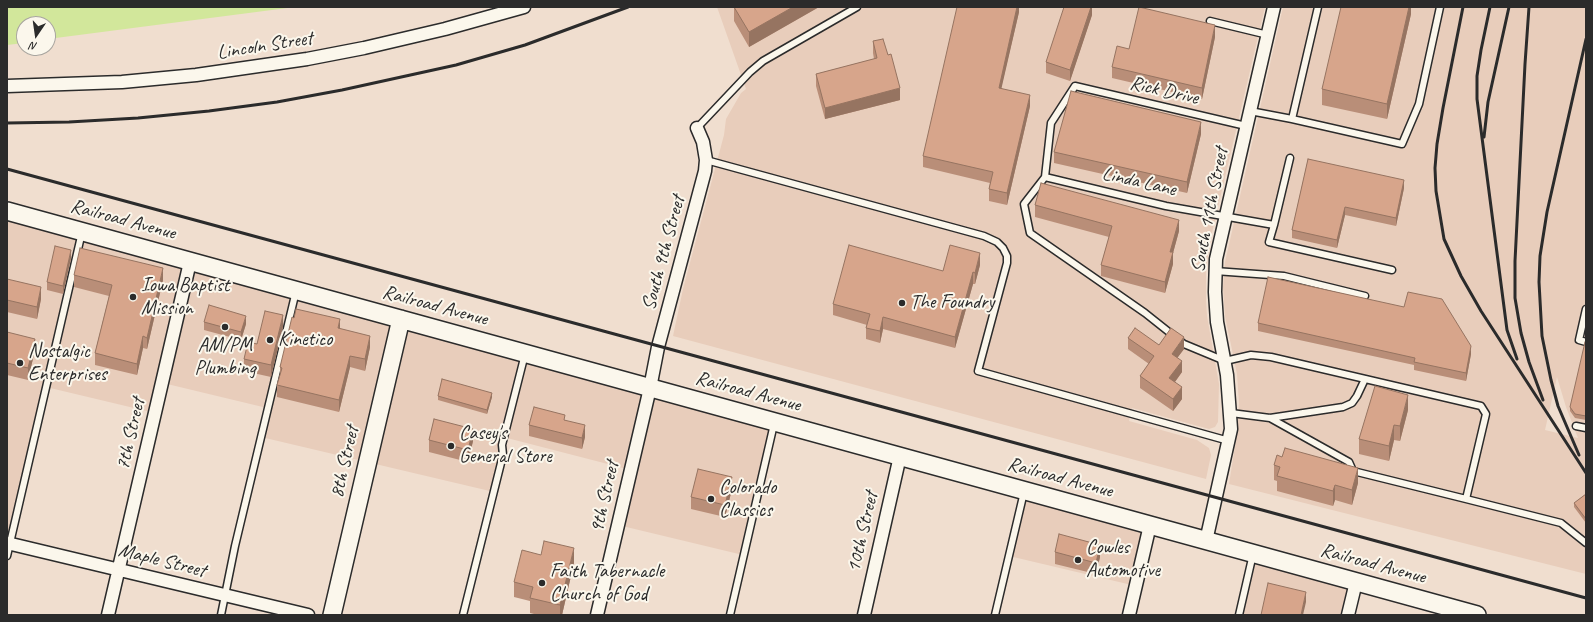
<!DOCTYPE html>
<style>
body{margin:0}
#map{position:relative;width:1593px;height:622px;overflow:hidden;background:#f0decf;font-family:Caveat,sans-serif}
canvas{display:block}
.frame{position:absolute;inset:0;border:8px solid #2b2b2b;pointer-events:none}
.north{position:absolute;left:16px;top:16px;width:40px;height:40px;box-sizing:border-box;background:#fbf7ec;border:1px solid #a8a59f;border-radius:50%;rotate:193deg;font-size:11px;font-weight:700;line-height:16px;text-align:center;color:#2b2b2b}
.north::after{content:'';display:block;margin:auto;width:14px;height:18px;background:#2b2b2b;clip-path:polygon(50% 0,100% 100%,50% 72%,0 100%)}
</style>
<div id="map">
<canvas width="1593" height="622"></canvas>
<div class="frame"></div>
<div class="north">N</div>
</div>
<script>
const c = document.querySelector('canvas').getContext('2d');
c.lineJoin = 'round';
function fill(path, color) {
  c.fillStyle = color;
  c.fill(path, 'evenodd');
}
function toPath(rows) {
  const path = new Path2D();
  for (const r of rows) {
    path.moveTo(r[0], r[1]);
    for (let i = 2; i < r.length; i += 2) path.lineTo(r[i], r[i + 1]);
  }
  return path;
}
function trace(path, color, width, dash) {
  c.strokeStyle = color;
  c.lineWidth = width;
  c.lineCap = dash ? 'butt' : 'round';
  c.setLineDash(dash || []);
  c.stroke(path);
}
function label(font, color, halo, rows, align = 'center') {
  c.font = font + ' Caveat,sans-serif';
  c.lineWidth = 4;
  c.setLineDash([]);
  c.textBaseline = 'middle';
  c.strokeStyle = halo;
  c.fillStyle = color;
  for (const [text, x, y, turn = 0] of rows) {
    c.save();
    c.translate(x, y);
    c.rotate((+turn || 0) * Math.PI / 180);
    c.textAlign = isNaN(turn) ? turn : align;
    if (halo) c.strokeText(text, 0, 0);
    c.fillText(text, 0, 0);
    c.restore();
  }
}
fill(toPath([
 [717,7,1265,7,1211,237,1206,269,1206,300,1207,316,1219,384,1218,422,1215,427,1209,429,1132,408,1129,421,1197,440,1209,448,1211,455,1206,479,673,336,683,289,724,135,726,119,741,93,746,89],
 [1283,7,1586,7,1586,574,1229,484,1237,434,1239,403,1237,374,1225,316,1223,287,1225,262],
 [1557,377,1566,407,1578,438,1545,430],
 [7,211,774,422,743,555,618,525,631,470,507,438,494,492,261,437,267,408,163,383,155,413,46,387,7,543],
 [1025,491,1150,525,1136,586,1009,556],
 [1254,554,1356,582,1348,615,1239,615]
]), '#e8cdbb');
fill(toPath([
 [7,7,295,7,48,39,48,24,24,24,24,43,7,45]
]), '#d2e79b');
const lane = toPath([
 [1210,21,1268,35],
 [1250,111,1292,119,1402,144,1419,104,1440,7],
 [1292,119,1318,7],
 [1246,126,1075,86,1051,123,1045,177,1024,204,1030,233,1145,313,1184,344,1225,361,1251,355,1271,357,1481,406,1486,414,1466,499,1353,471,1349,462,1270,418],
 [697,128,750,72,763,61,857,7],
 [706,160,984,236,997,242,1003,248,1007,256,1007,263,978,371,1229,441],
 [1045,177,1166,206,1274,225,1269,242,1392,270],
 [1274,225,1290,158],
 [1215,271,1284,276,1365,296],
 [1586,309,1579,340,1586,342],
 [1231,413,1270,418,1343,407,1352,403,1357,396,1365,379],
 [1576,426,1586,428],
 [1466,499,1561,523,1586,543],
 [7,556,82,232],
 [221,615,235,546,296,291],
 [463,615,503,455,502,445,525,354],
 [730,615,774,424],
 [995,615,1024,492],
 [1239,615,1253,554]
]);
const street = toPath([
 [7,86,122,82,196,75,307,59,364,48,445,29,524,7],
 [1206,541,1231,429,1227,375,1217,322,1215,292,1216,259,1274,7],
 [7,543,308,615],
 [108,615,190,262],
 [597,615,650,388,658,347,705,171,706,160,703,142,697,128],
 [864,615,900,456],
 [1129,615,1150,525],
 [1348,615,1356,582]
]);
const secondary = toPath([
 [7,211,1477,615],
 [332,615,401,319]
]);
trace(lane, '#2b2b2b', 9);
trace(street, '#2b2b2b', 15);
trace(secondary, '#2b2b2b', 20);
trace(lane, '#fbf7ec', 6);
trace(street, '#fbf7ec', 12);
trace(secondary, '#fbf7ec', 17);
trace(toPath([
 [1463,7,1443,108,1437,144,1435,168,1436,191,1444,239,1461,276,1481,311,1586,473],
 [1490,7,1481,50,1477,76,1477,99,1507,330,1517,359],
 [1529,7,1525,64,1515,261,1515,298,1521,333,1529,362,1543,400],
 [7,123,69,122,138,118,209,111,277,102,342,90,456,65,525,45,628,7],
 [1484,137,1488,102,1509,7],
 [7,169,1586,598],
 [1579,455,1558,406,1551,380,1542,336,1539,282,1540,256,1547,212,1586,39]
]), '#2b2b2b', 3);
fill(toPath([
 [734,7,819,7,749,47,734,21],
 [1019,7,1019,12,1001,88,1030,106,1007,205,989,201,989,189,990,183,923,167,923,156],
 [1092,7,1092,15,1070,81,1046,73,1046,62],
 [1411,7,1411,14,1387,119,1322,105,1322,89],
 [1215,37,1202,99,1112,78,1112,67],
 [873,41,900,100,825,119,816,86,816,74,874,59,873,53],
 [1201,134,1187,193,1054,163,1054,152],
 [1308,159,1404,188,1396,226,1345,215,1337,248,1292,238,1292,230],
 [1035,205,1179,231,1173,253,1173,264,1165,293,1101,276,1101,265,1109,237,1035,217],
 [71,258,63,294,47,290,47,282],
 [980,265,975,284,973,284,955,348,883,329,880,343,866,339,866,328,867,325,833,315,833,304,943,271],
 [74,275,163,280,147,349,143,348,137,375,95,365,95,353,109,296,74,287],
 [7,279,41,299,37,319,7,312],
 [294,318,340,329,370,347,365,371,350,367,339,412,277,397,277,385,280,376,280,367],
 [204,322,246,324,241,340,204,330],
 [1258,323,1471,354,1466,381,1414,370,1414,365,1258,331],
 [283,327,271,377,244,371,244,359,257,344],
 [7,332,35,350,28,380,7,375],
 [1128,338,1159,345,1184,349,1177,358,1182,372,1175,382,1182,399,1173,411,1140,388,1140,376,1149,364,1128,349],
 [1586,342,1586,420,1575,418,1570,411,1570,407],
 [438,396,492,397,487,414,438,400],
 [1408,410,1400,441,1394,440,1389,461,1359,454,1359,439],
 [565,420,585,437,582,449,529,436,529,425],
 [429,440,473,441,468,462,429,452],
 [1274,465,1358,483,1352,505,1335,500,1333,506,1277,491,1277,481,1274,480],
 [732,489,725,517,691,509,691,497],
 [1586,494,1586,523,1574,507,1574,503],
 [1055,552,1100,557,1096,574,1055,564],
 [574,563,562,615,538,615,530,613,530,601,514,597,514,582]
]), '#b98e78');
fill(toPath([
 [793,7,819,7,749,47,749,32],
 [1017,7,1019,7,1019,12,999,99,999,88],
 [1091,7,1092,7,1092,15,1070,81,1070,70],
 [1409,7,1411,7,1411,14,1387,119,1387,104],
 [1215,25,1215,37,1202,99,1202,88],
 [900,88,900,100,825,119,825,108],
 [1030,95,1030,106,1007,205,1007,193],
 [1201,122,1201,134,1187,193,1187,182],
 [1404,180,1404,188,1396,226,1396,218],
 [1345,207,1345,215,1337,248,1337,240],
 [1179,220,1179,231,1173,253,1173,264,1165,293,1165,282,1170,252],
 [71,250,71,258,63,294,63,286],
 [980,253,980,265,975,284,975,273],
 [163,268,163,280,147,349,147,338],
 [973,272,973,284,955,348,955,337],
 [41,287,41,299,37,319,37,307],
 [283,315,283,327,271,377,271,365],
 [246,316,246,324,241,340,241,332],
 [883,317,883,329,880,343,880,331],
 [340,319,340,331,338,328],
 [143,336,143,348,137,375,137,364],
 [370,336,370,347,365,371,365,359],
 [1184,337,1184,349,1172,365,1172,354],
 [35,339,35,350,28,380,28,368],
 [1471,346,1471,354,1466,381,1466,373],
 [350,356,350,367,339,412,339,400],
 [1182,361,1182,372,1169,390,1169,378],
 [1182,387,1182,399,1173,411,1173,399],
 [492,393,492,397,487,414,487,410],
 [1408,395,1408,410,1400,441,1400,426],
 [585,425,585,437,582,449,582,438],
 [1394,425,1394,440,1389,461,1389,446],
 [473,429,473,441,468,462,468,450],
 [1358,468,1358,483,1352,505,1352,490],
 [732,477,732,489,725,517,725,505],
 [1335,485,1335,500,1333,506,1333,491],
 [1100,545,1100,557,1096,574,1096,563],
 [574,548,574,563,562,615,560,615,560,605],
 [1306,592,1306,602,1303,615,1301,615]
]), '#967461');
const building = toPath([
 [734,7,793,7,749,32,734,7],
 [957,7,1017,7,999,88,1030,95,1007,193,989,189,993,172,923,156,957,7],
 [1064,7,1091,7,1070,70,1046,62,1064,7],
 [1139,7,1215,25,1202,88,1112,67,1117,46,1129,49,1139,7],
 [1341,7,1409,7,1387,104,1322,89,1341,7],
 [883,39,888,55,891,54,900,88,825,108,816,74,877,58,873,41,883,39],
 [1071,91,1201,122,1187,182,1054,152,1071,91],
 [1308,159,1404,180,1396,218,1345,207,1337,240,1292,230,1308,159],
 [1041,183,1179,220,1170,252,1173,252,1165,282,1101,265,1112,226,1035,205,1041,183],
 [849,245,943,271,950,245,980,253,975,273,973,272,955,337,883,317,880,331,866,328,870,314,833,304,849,245],
 [55,246,71,250,63,286,47,282,55,246],
 [80,248,163,268,147,338,143,336,137,364,95,353,112,285,74,275,80,248],
 [1268,277,1404,307,1408,292,1442,299,1471,346,1466,373,1414,362,1415,358,1258,323,1268,277],
 [7,279,41,287,37,307,7,300,7,279],
 [209,305,246,316,241,332,204,322,209,305],
 [296,309,340,319,338,328,370,336,365,359,350,356,339,400,277,385,282,368,280,367,292,317,294,318,296,309],
 [265,311,283,315,271,365,244,359,248,342,257,344,265,311],
 [1135,328,1159,345,1171,328,1184,337,1172,354,1182,361,1169,378,1182,387,1173,399,1140,376,1154,356,1128,338,1135,328],
 [7,332,35,339,28,368,7,363,7,332],
 [1585,342,1586,342,1586,416,1575,414,1570,407,1585,342],
 [442,379,492,393,487,410,438,396,442,379],
 [1375,386,1408,395,1400,426,1394,425,1389,446,1359,439,1375,386],
 [534,407,565,415,564,420,585,425,582,438,529,425,534,407],
 [434,419,473,429,468,450,429,440,434,419],
 [1285,448,1358,468,1352,490,1335,485,1333,491,1277,476,1280,467,1274,465,1277,455,1282,457,1285,448],
 [698,469,732,477,725,505,691,497,698,469],
 [1586,494,1586,519,1574,503,1586,494],
 [1059,534,1100,545,1096,563,1055,552,1059,534],
 [544,541,574,548,560,605,530,598,533,587,514,582,522,550,541,555,544,541],
 [1268,583,1306,592,1301,615,1261,615,1268,583]
]);
fill(building, '#d7a58b');
trace(building, '#967461', 1);
for (const [x, y, r, color] of [
 [133,297,4,"#2b2b2b"],
 [902,303,4,"#2b2b2b"],
 [225,327,4,"#2b2b2b"],
 [270,340,4,"#2b2b2b"],
 [20,363,4,"#2b2b2b"],
 [451,446,4,"#2b2b2b"],
 [711,499,4,"#2b2b2b"],
 [1078,560,4,"#2b2b2b"],
 [542,583,4,"#2b2b2b"]
]) {
  const dot = new Path2D();
  dot.arc(x, y, r, 0, 2 * Math.PI);
  c.fillStyle = color;
  c.fill(dot);
  trace(dot, '#fbf7ec', 1.5);
}
label('20px', '#2b2b2b', '#fbf7ec', [
 ["Lincoln Street",265,46,-9],
 ["Rick Drive",1164,91,13],
 ["Linda Lane",1139,182,13],
 ["South 11th Street",1210,210,-79],
 ["Railroad Avenue",123,220,15],
 ["South 9th Street",664,253,-75],
 ["Railroad Avenue",435,306,15],
 ["Railroad Avenue",748,392,15],
 ["7th Street",131,434,-77],
 ["8th Street",345,462,-77],
 ["Railroad Avenue",1060,478,15],
 ["9th Street",605,497,-77],
 ["10th Street",863,532,-77],
 ["Maple Street",162,561,14],
 ["Railroad Avenue",1373,564,15]
]);
label('20px', '#2b2b2b', '#fbf7ec', [
 ["Iowa Baptist",141,286],
 ["Mission",141,309],
 ["The Foundry",910,303],
 ["Kinetico",278,340],
 ["AM/PM",225,346,"center"],
 ["Plumbing",225,369,"center"],
 ["Nostalgic",28,352],
 ["Enterprises",28,375],
 ["Casey's",459,434],
 ["General Store",459,457],
 ["Colorado",719,488],
 ["Classics",719,511],
 ["Cowles",1086,548],
 ["Automotive",1086,571],
 ["Faith Tabernacle",550,572],
 ["Church of God",550,595]
], 'left');
</script>
